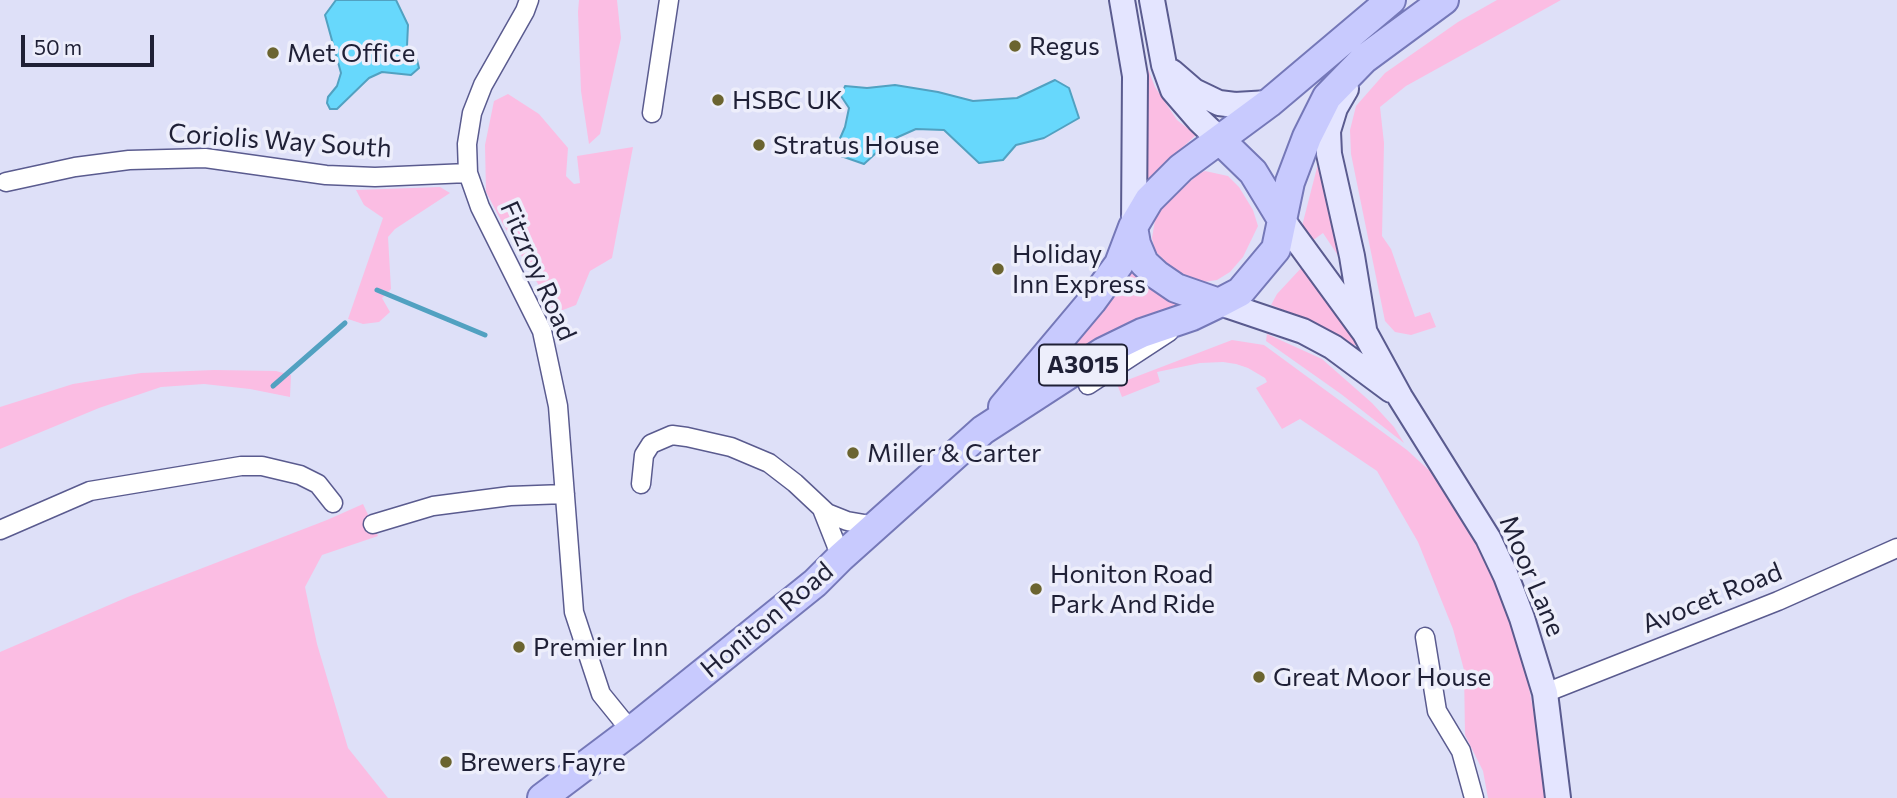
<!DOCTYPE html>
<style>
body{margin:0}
#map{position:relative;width:1897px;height:798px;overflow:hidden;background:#dee0f8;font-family:Commissioner,sans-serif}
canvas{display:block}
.scale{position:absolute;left:21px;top:35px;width:133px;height:32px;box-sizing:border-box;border:4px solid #1f2036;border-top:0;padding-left:9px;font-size:21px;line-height:24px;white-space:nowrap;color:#1f2036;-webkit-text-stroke:5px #edeefb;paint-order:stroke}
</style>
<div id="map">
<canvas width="1897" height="798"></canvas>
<div class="scale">50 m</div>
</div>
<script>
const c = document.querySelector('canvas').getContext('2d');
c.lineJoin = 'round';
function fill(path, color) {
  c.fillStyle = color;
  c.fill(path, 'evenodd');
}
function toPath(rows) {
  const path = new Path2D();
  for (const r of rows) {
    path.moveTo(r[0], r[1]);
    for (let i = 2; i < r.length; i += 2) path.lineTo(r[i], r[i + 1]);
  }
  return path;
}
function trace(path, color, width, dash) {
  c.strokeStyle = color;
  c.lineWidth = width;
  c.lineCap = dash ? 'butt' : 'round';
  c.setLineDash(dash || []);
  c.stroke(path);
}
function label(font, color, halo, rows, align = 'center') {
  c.font = font + ' Commissioner,sans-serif';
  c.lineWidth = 7;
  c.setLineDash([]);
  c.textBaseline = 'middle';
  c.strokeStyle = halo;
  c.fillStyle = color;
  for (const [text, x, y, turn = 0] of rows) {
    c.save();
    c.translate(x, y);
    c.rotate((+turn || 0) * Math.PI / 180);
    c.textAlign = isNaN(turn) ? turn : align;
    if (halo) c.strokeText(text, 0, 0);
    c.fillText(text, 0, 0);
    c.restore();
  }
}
fill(toPath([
 [579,0,617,0,621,38,600,134,589,144,581,91,578,12],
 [1497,0,1561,0,1406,86,1380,107,1384,143,1382,236,1391,249,1415,317,1430,312,1436,327,1411,335,1395,332,1385,321,1351,154,1350,130,1356,106,1385,73,1458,22],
 [1144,59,1155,87,1177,120,1196,135,1145,182,1143,176,1148,117],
 [508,94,539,114,568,148,566,176,574,184,580,183,577,156,633,147,612,258,590,271,576,305,555,313,504,226,486,192,485,145,494,101],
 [1320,156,1349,272,1323,233,1312,241,1302,226],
 [1205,171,1228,176,1239,187,1253,210,1258,226,1243,257,1230,272,1217,280,1204,282,1188,278,1174,270,1155,251,1152,238,1156,214,1198,174],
 [440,187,450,193,395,229,388,237,391,289,382,298,390,312,379,322,363,324,348,319,383,218,364,205,356,190],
 [1303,266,1359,345,1352,345,1310,321,1271,305,1277,294],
 [1130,267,1135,276,1178,304,1069,353,1067,348,1097,318],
 [1267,334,1322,359,1372,403,1394,427,1404,443,1341,394,1266,341],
 [1232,340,1264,345,1407,450,1432,473,1484,558,1500,594,1527,677,1538,736,1545,798,1488,798,1483,771,1465,735,1464,670,1453,629,1418,542,1377,471,1300,419,1282,429,1256,388,1267,382,1265,378,1248,368,1236,364,1223,362,1200,363,1157,372,1160,382,1122,397,1117,384],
 [214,370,276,371,291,375,290,397,250,389,204,384,161,387,99,408,0,449,0,407,73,384,141,373],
 [363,504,378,536,322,555,305,587,317,644,348,748,388,798,0,798,0,652,130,596,327,520]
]), '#fbbde3');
const water = toPath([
 [336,0,396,0,408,25,407,46,417,60,419,68,411,75,382,72,369,78,337,109,330,109,327,103,328,97,337,86,341,73,325,15,336,0],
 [1055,80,1069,88,1079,118,1044,138,1016,145,1003,160,979,163,944,130,916,129,889,141,864,164,841,156,838,143,845,127,849,108,841,96,845,86,867,88,895,85,938,92,973,101,1017,98,1055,80]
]);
fill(water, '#67d8fc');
trace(water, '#51a1c1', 2);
trace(toPath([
 [377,290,485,335],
 [273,386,345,323]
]), '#51a1c1', 5);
const minor = toPath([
 [529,0,525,11,483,85,472,113,467,144,468,173,480,207,542,331,558,406,574,612,601,694,631,731],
 [652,113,669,0],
 [6,182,75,167,129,160,205,158,326,175,375,177,468,173],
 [1088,385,1169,332],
 [641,484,644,455,651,444,672,435,687,437,731,447,769,463,795,483,827,513,847,521,876,526],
 [822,509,841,557],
 [373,524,433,506,510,496,565,494],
 [0,530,90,491,241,466,262,466,300,475,318,484,333,503],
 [1425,637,1437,711,1461,751,1474,798],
 [1545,693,1778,601,1897,548]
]);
const secondary = toPath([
 [1122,0,1135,76,1134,224],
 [1152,0,1164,65,1173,90,1199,120,1220,140],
 [1172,72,1194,91,1219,103,1235,105,1269,103],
 [1346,89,1335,108,1328,131,1329,154,1352,256,1364,329],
 [1281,218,1365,333,1400,397,1488,538,1506,576,1522,618,1545,693,1558,798],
 [1220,303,1303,331,1333,347,1391,390]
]);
const primary = toPath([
 [1391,0,1269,103,1181,168,1149,200,1133,227,1136,244,1144,263,1157,275,1176,288,1219,303,1240,292,1276,249,1290,182,1307,137,1327,97,1364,59,1444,0],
 [1220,140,1253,172,1281,218],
 [1003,407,1092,301,1119,264,1133,227],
 [542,798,631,731,815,583,841,557,983,430,1103,352,1142,333,1192,316,1219,303]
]);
trace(minor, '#5a5b8f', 21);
trace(secondary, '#5a5b8f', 28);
trace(primary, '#7578b8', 32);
trace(minor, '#fff', 18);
trace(secondary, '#e4e5ff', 24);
trace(primary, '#c8cafe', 28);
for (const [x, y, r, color] of [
 [1015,46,7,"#6b6430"],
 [273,53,7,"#6b6430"],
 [718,100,7,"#6b6430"],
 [759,145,7,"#6b6430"],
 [998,269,7,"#6b6430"],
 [853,453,7,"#6b6430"],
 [1036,589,7,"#6b6430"],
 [519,647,7,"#6b6430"],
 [1259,677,7,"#6b6430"],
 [446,762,7,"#6b6430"]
]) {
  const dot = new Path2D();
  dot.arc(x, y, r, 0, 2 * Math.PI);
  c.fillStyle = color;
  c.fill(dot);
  trace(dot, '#edeefb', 2.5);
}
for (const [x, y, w] of [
 [1083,365,88]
]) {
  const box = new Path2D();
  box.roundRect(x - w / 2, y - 20.5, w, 41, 5);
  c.fillStyle = '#edeefb';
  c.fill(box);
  trace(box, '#1f2036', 2);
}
label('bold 24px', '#1f2036', null, [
 ["A3015",1083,365]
]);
label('26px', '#1f2036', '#edeefb', [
 ["Regus",1029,46],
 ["Met Office",287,53],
 ["HSBC UK",732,100],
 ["Stratus House",773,145],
 ["Holiday",1012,254],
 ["Inn Express",1012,284],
 ["Miller & Carter",867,453],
 ["Honiton Road",1050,574],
 ["Park And Ride",1050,604],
 ["Premier Inn",533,647],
 ["Great Moor House",1273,677],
 ["Brewers Fayre",460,762]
], 'left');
label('26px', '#1f2036', '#edeefb', [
 ["Coriolis Way South",280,141,4],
 ["Fitzroy Road",538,271,66],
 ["Moor Lane",1532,576,67],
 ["Avocet Road",1712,598,-22],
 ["Honiton Road",767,620,-40]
]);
</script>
